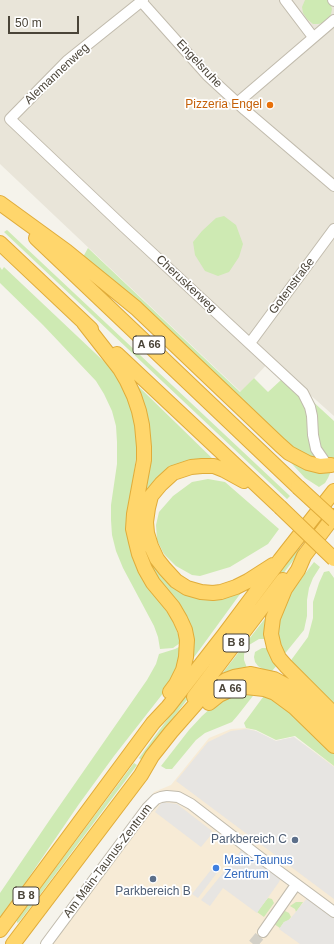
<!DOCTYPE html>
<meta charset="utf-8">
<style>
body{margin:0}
#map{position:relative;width:334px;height:944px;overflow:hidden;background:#f5f3eb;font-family:Helvetica,sans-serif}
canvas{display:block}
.scale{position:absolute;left:8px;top:16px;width:71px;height:18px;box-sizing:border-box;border:2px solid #4a4438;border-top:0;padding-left:5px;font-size:12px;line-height:14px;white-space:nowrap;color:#4a4438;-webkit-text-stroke:3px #fff;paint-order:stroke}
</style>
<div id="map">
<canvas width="334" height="944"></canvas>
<div class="scale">50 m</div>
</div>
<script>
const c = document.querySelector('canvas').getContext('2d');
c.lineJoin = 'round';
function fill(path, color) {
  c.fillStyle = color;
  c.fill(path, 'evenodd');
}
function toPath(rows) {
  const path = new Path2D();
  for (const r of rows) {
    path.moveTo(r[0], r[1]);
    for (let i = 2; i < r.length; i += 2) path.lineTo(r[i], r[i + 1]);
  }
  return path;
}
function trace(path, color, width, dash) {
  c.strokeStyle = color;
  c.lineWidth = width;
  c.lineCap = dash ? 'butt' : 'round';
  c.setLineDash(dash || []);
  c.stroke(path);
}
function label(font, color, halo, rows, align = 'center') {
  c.font = font + ' Helvetica,sans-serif';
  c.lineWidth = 3.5;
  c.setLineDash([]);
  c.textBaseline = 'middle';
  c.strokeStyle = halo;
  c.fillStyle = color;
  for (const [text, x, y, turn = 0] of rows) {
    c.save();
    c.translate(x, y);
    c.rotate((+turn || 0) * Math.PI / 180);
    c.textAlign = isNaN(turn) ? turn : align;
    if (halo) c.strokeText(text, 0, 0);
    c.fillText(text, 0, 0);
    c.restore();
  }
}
fill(toPath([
 [0,0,334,0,334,416,271,360,241,392,0,164]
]), '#e9e5d9');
fill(toPath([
 [246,728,256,731,276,741,294,737,334,766,334,944,41,944,154,792,171,785,209,738,231,729]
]), '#f7ebd6');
fill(toPath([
 [305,0,329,0,332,9,331,14,328,20,323,23,318,24,313,24,307,19,303,13,302,7],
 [224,216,236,225,243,244,239,257,229,272,218,276,205,271,195,255,193,242,202,231,216,218],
 [7,230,290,496,287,499,4,232],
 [88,248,240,392,254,378,268,392,281,380,300,397,304,403,319,461,298,454,83,257],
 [0,267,2,270,4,267,113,370,127,393,136,426,137,452,131,493,132,554,136,565,141,575,170,616,175,626,179,637,180,643,173,648,160,649,158,637,154,626,123,568,116,551,112,535,111,520,111,505,117,464,117,442,116,426,112,411,104,394,96,381,43,325,0,283],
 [136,384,216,462,183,464,142,506,176,589,196,598,214,598,243,590,192,660,143,549],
 [309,398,334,421,334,458,333,460,330,459,326,457,321,451],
 [283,454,331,471,328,478,325,483,319,487,305,478],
 [208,479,225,482,279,529,268,544,230,567,200,576,192,575,176,566,164,554,157,540,156,525,159,512,173,496,192,482],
 [298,547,302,549,141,760,139,758,172,713],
 [314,562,320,567,313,578,309,588,307,600,307,616,304,630,283,656,276,624,289,597,297,584],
 [329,571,334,578,334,709,289,663,308,637,313,618,313,602,319,583,324,572],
 [267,616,266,639,259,639,249,645,245,650,244,655,244,660,247,668,223,677,221,675],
 [181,646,179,665,168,687,114,756,79,804,25,883,0,917,0,893,51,818,147,680,156,664,159,654,175,649],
 [262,648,267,648,278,664,272,671,264,670,258,666,255,662,254,657,255,652],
 [256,692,238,715,232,722,205,733,196,740,172,769,166,769,161,766,189,730,202,716,213,706,235,693],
 [266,693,279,700,334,753,334,766,295,736,276,740,256,730,246,728,244,723],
 [134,763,137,765,36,900,19,922,17,923,17,920,34,897],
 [268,898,272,899,274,903,264,917,257,912],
 [296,902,303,902,296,912,295,909,290,906],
 [285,911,289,913,291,917,288,921,284,922,280,928,274,924,282,914]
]), '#ceeab3');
fill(toPath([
 [246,729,256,731,276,741,294,737,334,767,334,899,176,781,208,742,231,731],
 [162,802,177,804,212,831,211,835,201,847,155,812],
 [243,848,281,877,279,882,257,913,223,888,210,906,201,900],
 [214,866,219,870,198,898,192,894],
 [308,897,334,916,334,944,300,944,279,929,284,922,290,919]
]), '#e7e5e2');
trace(toPath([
 [253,944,263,932]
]), '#d3d0c7', 10, [10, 5]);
const minor = toPath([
 [140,0,207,75,245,110,334,186],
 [143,0,67,61,10,119,123,226,303,393,310,407,312,416,313,435,316,449,325,462,331,465],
 [285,0,313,37],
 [333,0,334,1],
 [237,103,334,20],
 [250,343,334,229],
 [263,932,293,889],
 [46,944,147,808,156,799,161,797,167,796,178,797,191,804,261,858,334,912]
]);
const highway = toPath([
 [0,203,66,251,136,308,280,445,289,453,308,463,320,466,331,465],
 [36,238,298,487],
 [0,243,91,329],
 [84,323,120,369,127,381,134,396,139,411,142,425,144,447,144,460,134,514,133,529,136,542,139,554,145,569,153,583,173,607,180,619,185,630,187,640,186,657,183,670,176,684,170,692],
 [117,354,280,507],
 [244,481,224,470,214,466,202,466,191,467,173,473,161,484,151,496,148,508,146,522,147,533,151,546,157,559,165,569,176,581,187,588,201,592,213,593,221,592,236,587,248,581,273,565],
 [334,516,304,556,298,570,285,589,273,618,271,634,274,647,279,658,286,666,334,714],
 [194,697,283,580],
 [209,703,219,695,234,688,246,687,264,689,275,693,294,707,334,746],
 [0,930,153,723,168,707,224,635,280,560,334,491],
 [13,944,141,775,152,756,171,732,200,699,220,684,226,680,234,677,251,674,274,679,287,686,297,693,334,730]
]);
trace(minor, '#c1bbad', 12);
trace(highway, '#e0ac3a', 16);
trace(minor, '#fff', 10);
trace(highway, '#ffd66c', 14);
const highwayBridge = toPath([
 [298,487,334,520],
 [280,507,334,559]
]);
trace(highwayBridge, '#e0ac3a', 16, []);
trace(highwayBridge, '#ffd66c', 14);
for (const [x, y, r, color] of [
 [270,105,4,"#e8710a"],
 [295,840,4,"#5c6f8a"],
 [216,868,4,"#3f7fe0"],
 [153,879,4,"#5c6f8a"]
]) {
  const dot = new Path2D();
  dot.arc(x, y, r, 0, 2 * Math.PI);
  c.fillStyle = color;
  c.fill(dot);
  trace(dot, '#fff', 1.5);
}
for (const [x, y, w] of [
 [149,345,32],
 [236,643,26],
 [230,689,32],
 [26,896,26]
]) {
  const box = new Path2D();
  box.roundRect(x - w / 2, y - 9, w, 18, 3);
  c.fillStyle = '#fff';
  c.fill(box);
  trace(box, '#4a4438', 1);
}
label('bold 11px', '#4a4438', null, [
 ["A 66",149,345],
 ["B 8",236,643],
 ["A 66",230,689],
 ["B 8",26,896]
]);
label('12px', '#4a4438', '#fff', [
 ["Engelsruhe",199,64,47],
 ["Alemannenweg",57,74,-43],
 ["Cheruskerweg",186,284,43],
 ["Gotenstraße",292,286,-53],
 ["Am Main-Taunus-Zentrum",108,861,-53]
]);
label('12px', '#c56008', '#fff', [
 ["Pizzeria Engel",262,105]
], 'right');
label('12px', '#4e5e75', '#fff', [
 ["Parkbereich C",287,840],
 ["Parkbereich B",153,892,"center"]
], 'right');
label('12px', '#366cbe', '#fff', [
 ["Main-Taunus",224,861],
 ["Zentrum",224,875]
], 'left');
</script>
